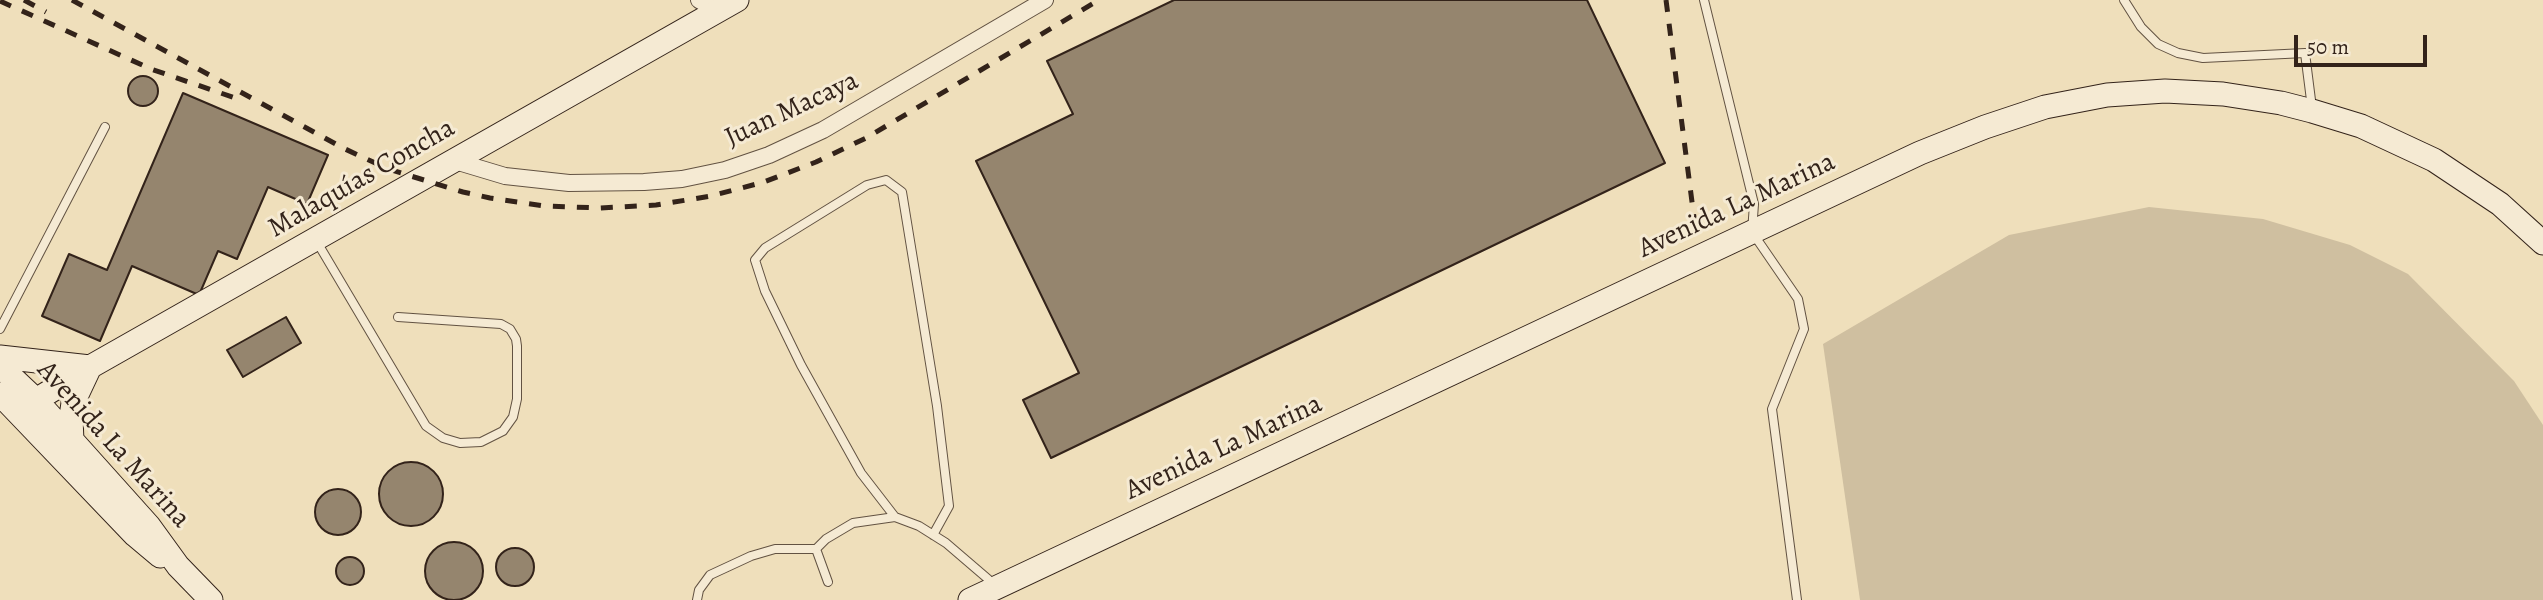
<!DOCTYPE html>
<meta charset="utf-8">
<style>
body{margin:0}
#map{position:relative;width:2543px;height:600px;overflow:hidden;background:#efdfbb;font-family:Alegreya,serif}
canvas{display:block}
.scale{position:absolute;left:2294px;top:35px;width:133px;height:32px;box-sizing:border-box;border:4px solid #33231a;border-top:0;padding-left:9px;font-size:21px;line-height:24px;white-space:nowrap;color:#33231a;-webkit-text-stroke:5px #f5ead3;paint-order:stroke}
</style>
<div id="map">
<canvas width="2543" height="600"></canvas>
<div class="scale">50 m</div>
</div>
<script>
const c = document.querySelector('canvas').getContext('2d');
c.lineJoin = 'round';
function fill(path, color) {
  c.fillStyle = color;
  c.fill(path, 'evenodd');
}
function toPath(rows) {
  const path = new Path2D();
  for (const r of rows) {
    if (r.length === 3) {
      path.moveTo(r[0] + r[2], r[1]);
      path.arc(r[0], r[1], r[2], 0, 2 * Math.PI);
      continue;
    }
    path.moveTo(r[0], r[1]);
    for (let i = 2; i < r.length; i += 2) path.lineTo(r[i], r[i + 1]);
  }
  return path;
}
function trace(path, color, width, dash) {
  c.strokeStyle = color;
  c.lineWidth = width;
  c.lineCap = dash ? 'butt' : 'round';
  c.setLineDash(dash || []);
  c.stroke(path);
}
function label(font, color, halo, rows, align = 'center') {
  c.font = font + ' Alegreya,serif';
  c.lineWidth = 6;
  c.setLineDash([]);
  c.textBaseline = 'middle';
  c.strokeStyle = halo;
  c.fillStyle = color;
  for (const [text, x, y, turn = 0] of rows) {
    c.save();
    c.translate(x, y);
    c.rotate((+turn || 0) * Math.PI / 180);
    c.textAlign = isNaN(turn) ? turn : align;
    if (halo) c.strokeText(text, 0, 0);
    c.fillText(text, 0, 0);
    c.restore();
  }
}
fill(toPath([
 [2149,207,2263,219,2350,245,2408,274,2514,381,2543,425,2543,600,1860,600,1823,344,2009,235]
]), '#cfbfa0');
const building = toPath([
 [1174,0,1587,0,1665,163,1051,458,1023,400,1079,373,976,161,1073,114,1047,61,1174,0],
 [143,91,15],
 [183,93,328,155,307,204,268,187,237,259,218,251,199,295,132,266,100,341,42,316,69,254,107,270,183,93],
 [286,317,301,343,243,377,227,350,286,317],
 [411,494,32],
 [338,512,23],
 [454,571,29],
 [515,567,19],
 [350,571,14]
]);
fill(building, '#95856e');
trace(building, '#33231a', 2);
const service = toPath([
 [1704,0,1754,204,1752,232,1798,299,1804,329,1772,409,1797,600],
 [2124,0,2141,27,2158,44,2178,53,2203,58,2305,53,2312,108],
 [317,242,426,426,443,438,460,443,481,442,503,431,513,417,517,399,517,346,516,339,510,329,501,324,398,317],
 [0,329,105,127],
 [895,517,861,473,801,365,765,291,755,260,765,248,867,185,886,180,902,192,937,406,949,506,933,535],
 [816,549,828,582],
 [697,600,699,590,710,575,751,556,775,549,816,549,826,539,853,523,895,517,919,526,946,543,995,585]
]);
const minor = toPath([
 [699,0,717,11],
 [455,161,505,176,569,183,644,182,682,179,725,170,769,155,823,130,1045,0]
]);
const secondary = toPath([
 [0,357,90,367],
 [0,366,36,400,149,526,178,566,211,600],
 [0,394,135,535,160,556],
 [18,411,90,367,737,0],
 [72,442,71,417,73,403,89,369],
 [970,600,1920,153,1985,127,2045,107,2107,95,2165,91,2223,94,2281,103,2312,111,2361,126,2434,160,2500,204,2543,243]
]);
trace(service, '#625242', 10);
trace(minor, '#625242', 18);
trace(secondary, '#33231a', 25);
trace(service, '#f5ead3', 8);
trace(minor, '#f5ead3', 16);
trace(secondary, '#f5ead3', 23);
trace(toPath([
 [24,0,46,12],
 [72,0,343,148,388,169,463,192,490,198,545,206,600,208,656,205,711,196,764,182,816,162,866,138,1099,0],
 [1666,0,1696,233],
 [0,1,151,69,238,99]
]), '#33231a', 5, [12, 12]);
label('28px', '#33231a', '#f5ead3', [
 ["Juan Macaya",792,110,-25],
 ["Malaquías Concha",362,179,-30],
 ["Avenida La Marina",1737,206,-25],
 ["Avenida La Marina",113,445,48],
 ["Avenida La Marina",1224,448,-25]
]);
</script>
